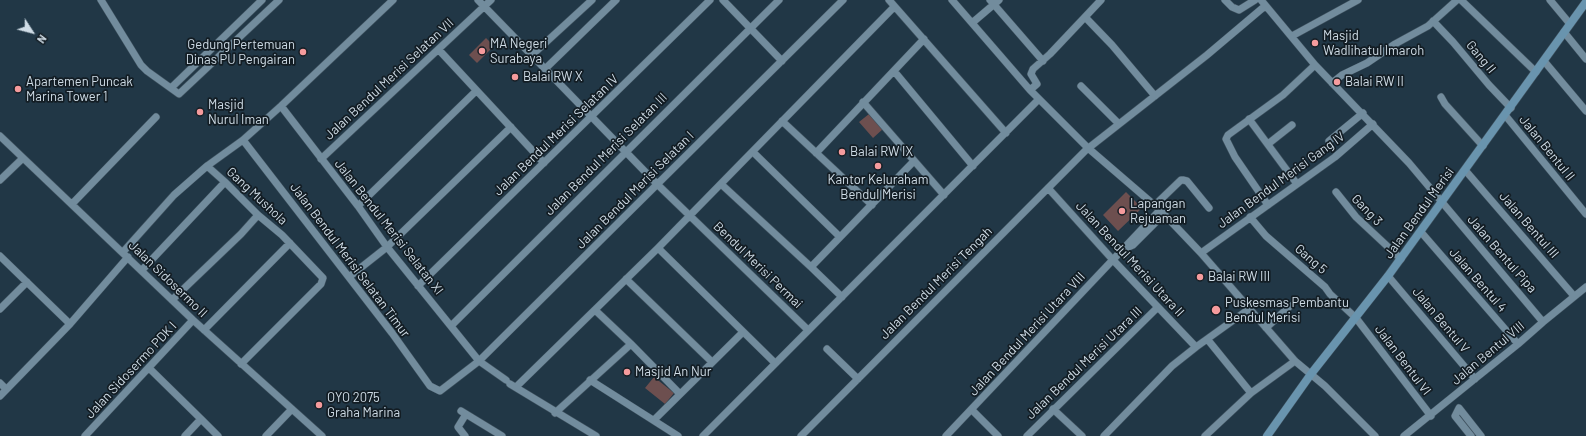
<!DOCTYPE html>
<style>
body{margin:0}
#map{position:relative;width:1586px;height:436px;overflow:hidden;background:#213746;font-family:Barlow,sans-serif}
canvas{display:block}
.north{position:absolute;left:12px;top:12px;width:40px;height:40px;-webkit-text-stroke:3px #131d24;paint-order:stroke;rotate:126deg;font-size:11px;font-weight:700;line-height:16px;text-align:center;color:#cfdce6}
.north::after{content:'';display:block;margin:auto;width:14px;height:18px;background:#cfdce6;clip-path:polygon(50% 0,100% 100%,50% 72%,0 100%)}
</style>
<div id="map">
<canvas width="1586" height="436"></canvas>
<div class="north">N</div>
</div>
<script>
const c = document.querySelector('canvas').getContext('2d');
c.lineJoin = 'round';
function fill(path, color) {
  c.fillStyle = color;
  c.fill(path, 'evenodd');
}
function toPath(rows) {
  const path = new Path2D();
  for (const r of rows) {
    path.moveTo(r[0], r[1]);
    for (let i = 2; i < r.length; i += 2) path.lineTo(r[i], r[i + 1]);
  }
  return path;
}
function trace(path, color, width, dash) {
  c.strokeStyle = color;
  c.lineWidth = width;
  c.lineCap = dash ? 'butt' : 'round';
  c.setLineDash(dash || []);
  c.stroke(path);
}
function label(font, color, halo, rows, align = 'center') {
  c.font = font + ' Barlow,sans-serif';
  c.lineWidth = 3.5;
  c.setLineDash([]);
  c.textBaseline = 'middle';
  c.strokeStyle = halo;
  c.fillStyle = color;
  for (const [text, x, y, turn = 0] of rows) {
    c.save();
    c.translate(x, y);
    c.rotate((+turn || 0) * Math.PI / 180);
    c.textAlign = isNaN(turn) ? turn : align;
    if (halo) c.strokeText(text, 0, 0);
    c.fillText(text, 0, 0);
    c.restore();
  }
}
fill(toPath([
 [486,38,494,46,477,63,469,55],
 [869,114,883,129,873,138,859,122],
 [1126,192,1142,208,1118,231,1103,215],
 [654,377,674,393,665,404,645,388]
]), '#6d4f4f');
const street = toPath([
 [101,0,141,65,147,71,179,94,279,0],
 [478,0,658,185,808,330],
 [723,0,782,61],
 [889,0,1006,133],
 [952,0,1030,90,1088,148,1160,210,1201,253,1295,361,1325,386,1375,436],
 [990,0,1043,61],
 [1225,0,1232,7,1239,10,1255,0],
 [1261,0,1315,65,1409,163,1543,322],
 [1461,0,1536,72],
 [1550,0,1570,24],
 [1085,17,1112,45,1155,96],
 [1433,21,1453,42,1489,85,1511,108],
 [972,23,999,0],
 [1564,32,1586,59],
 [1292,36,1358,0],
 [439,50,544,163],
 [532,55,592,0],
 [1544,61,1586,111],
 [545,69,616,0],
 [894,71,973,166],
 [1332,83,1342,75,1367,63,1395,44,1428,26,1457,0],
 [1081,86,1119,124],
 [171,88,262,0],
 [1030,90,1037,84,1031,74,1033,69,1050,54,1101,0],
 [1441,97,1445,104,1483,146],
 [863,102,944,195],
 [281,106,358,206,387,247,479,361,506,380],
 [1505,115,1586,214],
 [1249,119,1297,184],
 [782,121,872,205],
 [0,136,193,320,322,436],
 [243,140,392,333,430,386,440,391,479,361,843,0],
 [1329,141,1363,113],
 [1268,144,1292,125],
 [753,152,840,237],
 [816,153,924,39],
 [321,159,491,0],
 [207,166,225,182,258,215,282,235,323,278,321,284,241,364],
 [1465,170,1574,296],
 [0,180,23,158],
 [721,184,811,267,842,297],
 [1048,188,1113,260,1196,347],
 [1336,192,1356,217,1401,259],
 [72,204,156,117],
 [1155,205,1181,180,1183,180,1187,181,1209,208],
 [1268,205,1235,157,1226,139,1228,135,1283,95,1315,65],
 [358,206,476,91],
 [1250,217,1266,236,1325,287,1330,294,1356,318,1431,416],
 [1421,232,1518,344],
 [658,248,775,363],
 [1126,248,1133,245,1164,214],
 [123,252,174,195,207,166,243,140,281,106,393,0],
 [1201,253,1335,157,1373,124],
 [0,256,70,324],
 [811,267,914,161],
 [142,270,225,182],
 [1388,276,1475,379],
 [349,277,387,247,511,127],
 [626,279,712,362],
 [418,286,710,0],
 [172,300,241,234,258,215],
 [0,309,27,282],
 [595,310,631,344,680,394],
 [451,326,779,0],
 [1266,328,1290,306],
 [204,330,290,243],
 [1208,340,1251,393],
 [827,349,858,379],
 [149,368,201,419,185,436],
 [590,380,678,436],
 [0,383,6,389],
 [510,384,596,436],
 [516,387,658,248,894,7],
 [0,396,70,324,128,257],
 [1053,409,1082,436],
 [972,410,998,436],
 [461,411,502,436],
 [555,413,631,344],
 [201,419,218,436],
 [654,420,743,332],
 [85,436,193,320],
 [266,436,292,409],
 [465,436,458,427,466,414],
 [703,436,1039,99],
 [801,436,1086,150,1207,55,1265,6],
 [946,436,1160,210],
 [1027,436,1158,307],
 [1104,436,1172,366,1196,347,1249,309],
 [1205,436,1251,393,1295,361],
 [1404,436,1518,344,1543,322,1586,287],
 [1471,436,1455,416,1459,408,1481,436]
]);
const secondary = toPath([
 [1267,436,1311,374,1388,276,1586,2]
]);
trace(street, '#405360', 8);
trace(secondary, '#405360', 9);
trace(street, '#728c9d', 7);
trace(secondary, '#6994ae', 8);
for (const [x, y, r, color] of [
 [1315,43,4,"#f59b9d"],
 [482,51,4,"#f59b9d"],
 [303,52,4,"#f59b9d"],
 [515,77,4,"#f59b9d"],
 [1337,82,4,"#f59b9d"],
 [18,89,4,"#f59b9d"],
 [200,112,4,"#f59b9d"],
 [842,152,4,"#f59b9d"],
 [878,166,4,"#f59b9d"],
 [1122,211,4,"#f59b9d"],
 [1200,277,4,"#f59b9d"],
 [1216,310,5,"#f59b9d"],
 [627,372,4,"#f59b9d"],
 [319,405,4,"#f59b9d"]
]) {
  const dot = new Path2D();
  dot.arc(x, y, r, 0, 2 * Math.PI);
  c.fillStyle = color;
  c.fill(dot);
  trace(dot, '#131d24', 1.5);
}
label('13px', '#cfdce6', '#131d24', [
 ["Masjid",1323,36],
 ["Wadlihatul Imaroh",1323,51],
 ["MA Negeri",490,44],
 ["Surabaya",490,59],
 ["Gedung Pertemuan",295,45,"right"],
 ["Dinas PU Pengairan",295,60,"right"],
 ["Balai RW X",523,77],
 ["Apartemen Puncak",26,82],
 ["Marina Tower 1",26,97],
 ["Balai RW II",1345,82],
 ["Masjid",208,105],
 ["Nurul Iman",208,120],
 ["Balai RW IX",850,152],
 ["Kantor Keluraham",878,180,"center"],
 ["Bendul Merisi",878,195,"center"],
 ["Lapangan",1130,204],
 ["Rejuaman",1130,219],
 ["Balai RW III",1208,277],
 ["Puskesmas Pembantu",1225,303],
 ["Bendul Merisi",1225,318],
 ["Masjid An Nur",635,372],
 ["OYO 2075",327,398],
 ["Graha Marina",327,413]
], 'left');
label('13px', '#cfdce6', '#131d24', [
 ["Gang II",1481,57,50],
 ["Jalan Bendul Merisi Selatan VII",389,79,-43],
 ["Jalan Bendul Merisi Selatan IV",556,135,-44],
 ["Jalan Bentul II",1547,148,51],
 ["Jalan Bendul Merisi Selatan III",606,154,-45],
 ["Jalan Bendul Merisi Gang IV",1281,180,-36],
 ["Jalan Bendul Merisi Selatan I",635,190,-45],
 ["Gang Mushola",257,196,43],
 ["Gang 3",1367,210,46],
 ["Jalan Bendul Merisi",1419,213,-54],
 ["Jalan Bentul III",1529,225,49],
 ["Jalan Bendul Merisi Selatan XI",389,227,52],
 ["Jalan Bentul Pipa",1502,254,49],
 ["Jalan Bendul Merisi Utara II",1130,259,47],
 ["Gang 5",1311,259,41],
 ["Jalan Bendul Merisi Selatan Timur",350,260,53],
 ["Bendul Merisi Permai",758,265,44],
 ["Jalan Sidosermo II",168,279,44],
 ["Jalan Bentul 4",1478,280,49],
 ["Jalan Bendul Merisi Tengah",936,283,-45],
 ["Jalan Bentul V",1441,320,50],
 ["Jalan Bendul Merisi Utara VIII",1027,334,-47],
 ["Jalan Bentul VIII",1488,353,-40],
 ["Jalan Bentul VI",1403,360,53],
 ["Jalan Bendul Merisi Utara III",1084,363,-44],
 ["Jalan Sidosermo PDK I",131,370,-47]
]);
</script>
